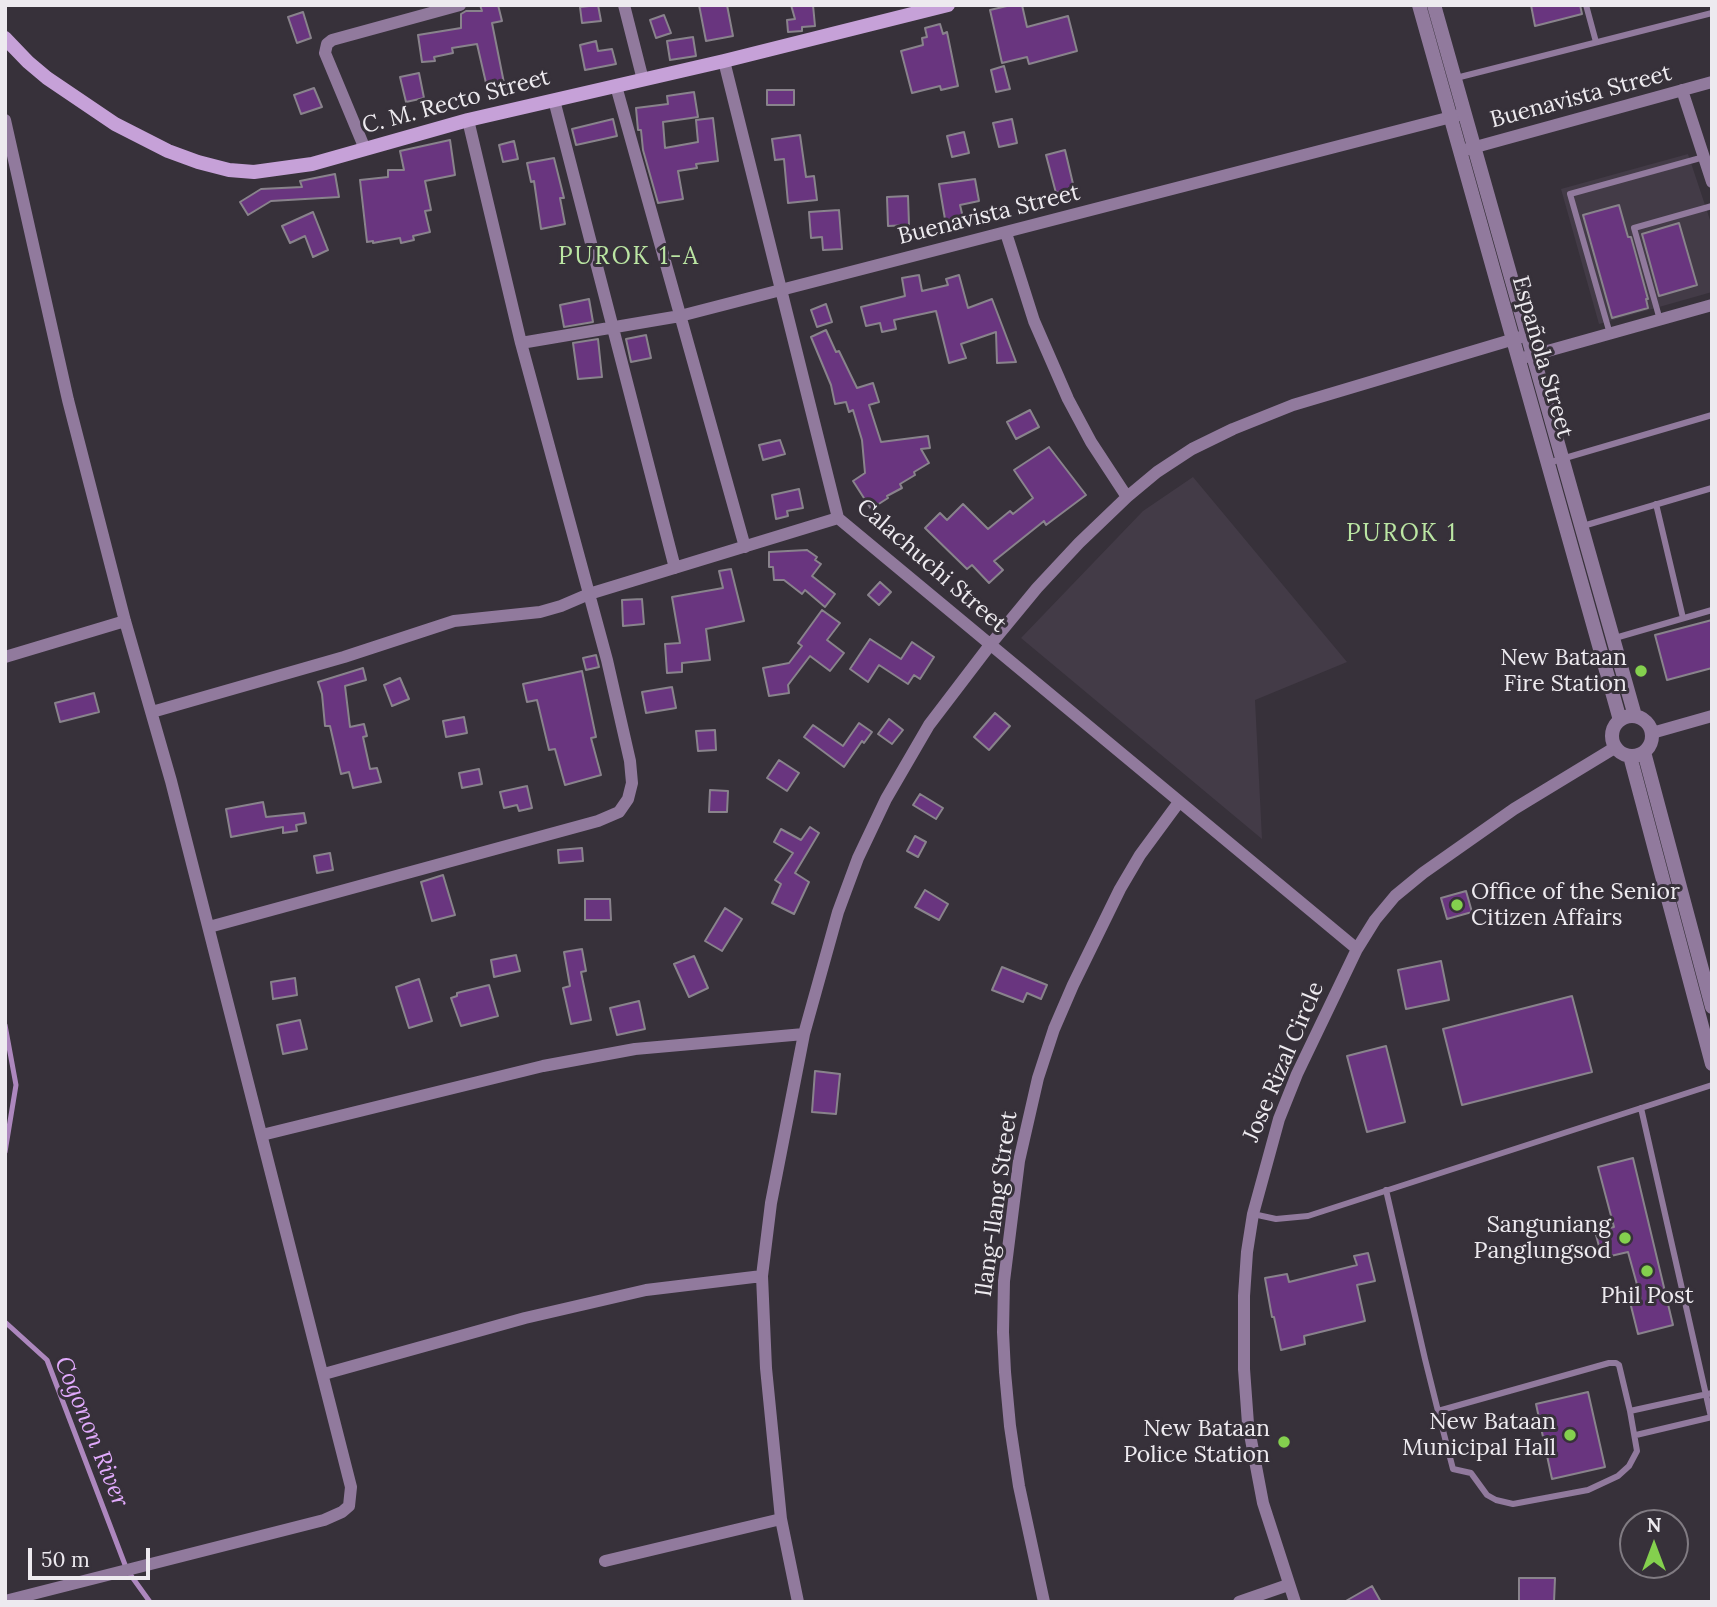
<!DOCTYPE html>
<meta charset="utf-8">
<style>
body{margin:0}
#map{position:relative;width:1717px;height:1607px;overflow:hidden;background:#37313a;font-family:Lora,serif}
canvas{display:block}
.frame{position:absolute;inset:0;border:7px solid #edeaef;pointer-events:none}
.north{position:absolute;left:1619px;top:1509px;width:70px;height:70px;box-sizing:border-box;background:#37313a;border:2px solid #807b82;border-radius:50%;rotate:0deg;font-size:19px;font-weight:700;line-height:28px;text-align:center;color:#edeaef}
.north::after{content:'';display:block;margin:auto;width:24px;height:32px;background:#84d04e;clip-path:polygon(50% 0,100% 100%,50% 72%,0 100%)}
.scale{position:absolute;left:28px;top:1548px;width:122px;height:32px;box-sizing:border-box;border:4px solid #edeaef;border-top:0;padding-left:9px;font-size:21px;line-height:24px;white-space:nowrap;color:#edeaef;-webkit-text-stroke:5px #37313a;paint-order:stroke}
</style>
<div id="map">
<canvas width="1717" height="1607"></canvas>
<div class="frame"></div>
<div class="north">N</div>
<div class="scale">50 m</div>
</div>
<script>
const c = document.querySelector('canvas').getContext('2d');
c.lineJoin = 'round';
function fill(path, color) {
  c.fillStyle = color;
  c.fill(path, 'evenodd');
}
function toPath(rows) {
  const path = new Path2D();
  for (const r of rows) {
    if (r.length === 3) {
      path.moveTo(r[0] + r[2], r[1]);
      path.arc(r[0], r[1], r[2], 0, 2 * Math.PI);
      continue;
    }
    path.moveTo(r[0], r[1]);
    for (let i = 2; i < r.length; i += 2) path.lineTo(r[i], r[i + 1]);
  }
  return path;
}
function trace(path, color, width, dash) {
  c.strokeStyle = color;
  c.lineWidth = width;
  c.lineCap = dash ? 'butt' : 'round';
  c.setLineDash(dash || []);
  c.stroke(path);
}
function label(font, color, halo, rows, align = 'center') {
  c.font = font + ' Lora,serif';
  c.lineWidth = 6;
  c.setLineDash([]);
  c.textBaseline = 'middle';
  c.strokeStyle = halo;
  c.fillStyle = color;
  for (const [text, x, y, turn = 0] of rows) {
    c.save();
    c.translate(x, y);
    c.rotate((+turn || 0) * Math.PI / 180);
    c.textAlign = isNaN(turn) ? turn : align;
    if (halo) c.strokeText(text, 0, 0);
    c.fillText(text, 0, 0);
    c.restore();
  }
}
fill(toPath([
 [1688,154,1712,226,1712,292,1599,324,1561,189],
 [1193,477,1347,662,1255,700,1262,839,1021,638,1143,511]
]), '#433b47');
trace(toPath([
 [5,1025,16,1085,5,1152],
 [5,1322,47,1360,127,1570,150,1602]
]), '#ad87be', 5);
const building = toPath([
 [480,5,498,5,502,21,492,23,506,93,489,96,477,44,452,48,453,53,434,57,435,61,422,62,418,35,461,28,461,14,466,11,482,11,480,5],
 [598,5,601,21,582,23,580,7,598,5],
 [699,5,727,5,733,36,706,41,699,5],
 [791,5,813,5,815,26,802,27,802,31,788,32,787,20,795,19,791,5],
 [1011,5,1022,5,1027,27,1068,16,1077,51,1029,64,1027,57,1002,63,990,10,1011,5],
 [1531,5,1580,5,1582,14,1535,26,1531,5],
 [303,12,311,38,297,43,288,17,303,12],
 [664,15,671,33,656,38,650,20,664,15],
 [940,24,943,34,947,32,958,86,941,90,940,86,912,93,901,51,923,45,922,38,927,37,925,28,940,24],
 [693,37,696,56,670,60,667,41,693,37],
 [596,41,598,51,612,49,616,64,585,70,580,45,596,41],
 [1004,66,1010,89,996,92,991,70,1004,66],
 [419,73,424,98,406,102,400,77,419,73],
 [314,88,322,107,301,114,294,95,314,88],
 [767,90,794,90,794,105,767,105,767,90],
 [694,92,698,117,663,122,665,148,698,142,696,120,713,118,718,161,696,164,697,168,678,171,683,199,658,203,643,150,641,130,638,130,636,108,668,104,667,96,694,92],
 [613,119,617,136,576,145,572,129,613,119],
 [1012,119,1017,143,999,147,993,123,1012,119],
 [964,132,969,153,952,157,947,136,964,132],
 [800,135,806,177,814,176,817,200,788,203,784,159,775,160,772,139,800,135],
 [450,140,455,175,425,181,431,210,425,211,430,232,413,236,414,240,401,243,400,238,373,243,373,241,367,242,360,180,388,177,388,170,404,170,400,151,450,140],
 [514,141,518,159,503,162,499,145,514,141],
 [1065,150,1074,188,1056,193,1046,155,1065,150],
 [554,158,564,198,560,198,565,224,541,229,534,181,531,182,527,163,554,158],
 [335,174,339,197,271,201,248,215,240,202,261,189,302,187,300,181,335,174],
 [975,179,979,201,960,205,964,222,946,225,939,184,975,179],
 [908,196,909,225,888,226,887,197,908,196],
 [1619,205,1628,237,1631,237,1648,299,1646,299,1648,308,1612,318,1583,215,1619,205],
 [839,210,842,249,823,250,822,237,811,238,809,212,839,210],
 [313,212,328,250,313,257,305,236,290,243,282,226,313,212],
 [1679,223,1697,285,1659,296,1642,234,1679,223],
 [919,275,922,291,948,285,946,279,959,275,968,308,992,299,1016,362,997,363,996,332,961,344,966,358,949,363,936,311,894,320,896,329,882,332,880,323,866,326,861,307,905,296,902,278,919,275],
 [589,299,593,322,564,327,560,305,589,299],
 [826,304,832,322,817,327,811,310,826,304],
 [826,330,836,352,839,351,857,388,873,383,879,402,869,405,881,442,928,436,930,448,921,449,929,463,914,472,915,475,900,484,902,488,887,496,888,498,871,509,853,481,865,473,862,440,853,410,849,412,846,402,835,404,831,385,811,337,826,330],
 [646,335,651,358,631,362,626,339,646,335],
 [598,339,602,377,578,379,573,343,598,339],
 [1030,410,1039,427,1016,439,1007,422,1030,410],
 [780,440,785,454,763,460,759,445,780,440],
 [1049,447,1086,495,1046,525,1044,521,994,561,1003,570,989,583,972,565,967,569,925,528,940,513,947,520,963,504,988,529,1010,511,1013,514,1033,498,1014,470,1049,447],
 [799,489,803,508,787,511,788,516,776,519,772,495,799,489],
 [807,550,817,557,815,560,821,564,812,576,835,594,825,607,805,590,802,594,784,580,774,580,773,567,769,567,769,552,807,550],
 [731,569,744,621,706,629,710,660,682,663,682,672,667,673,665,644,680,643,672,597,723,588,719,571,731,569],
 [880,582,891,592,879,605,868,595,880,582],
 [642,599,644,624,623,626,622,600,642,599],
 [822,610,840,623,827,640,844,653,830,671,810,656,788,685,789,693,769,696,763,668,789,663,802,646,798,643,822,610],
 [1712,620,1712,668,1667,680,1655,635,1712,620],
 [870,639,901,659,912,642,934,657,920,679,914,675,908,684,879,665,868,682,850,669,870,639],
 [596,655,599,667,586,670,583,658,596,655],
 [363,668,366,680,345,686,350,727,364,724,367,736,363,737,370,769,377,768,381,782,353,788,349,772,341,774,330,726,325,726,322,694,318,682,363,668],
 [582,671,596,737,591,738,601,775,565,785,555,749,549,750,537,700,527,702,523,684,582,671],
 [400,678,409,699,392,706,384,685,400,678],
 [672,687,676,708,646,713,642,692,672,687],
 [94,693,99,712,60,722,55,703,94,693],
 [995,713,1010,726,989,750,974,737,995,713],
 [464,717,467,733,446,737,443,721,464,717],
 [889,719,903,730,892,744,878,734,889,719],
 [859,723,872,732,864,743,862,741,844,767,804,737,813,725,843,746,859,723],
 [715,730,716,750,698,751,696,731,715,730],
 [779,760,799,773,787,791,767,778,779,760],
 [479,769,482,784,462,788,459,773,479,769],
 [527,786,532,808,519,811,517,805,504,808,500,792,527,786],
 [710,790,728,791,727,812,709,812,710,790],
 [920,794,943,808,936,819,913,805,920,794],
 [263,802,266,817,304,813,306,823,296,825,297,831,283,833,283,827,231,837,226,809,263,802],
 [810,827,819,833,795,873,809,882,794,914,772,903,781,884,775,880,793,853,774,842,781,829,801,840,810,827],
 [915,836,926,842,918,857,907,851,915,836],
 [582,848,583,861,559,863,558,850,582,848],
 [330,853,333,870,317,873,314,856,330,853],
 [443,875,455,915,432,921,421,882,443,875],
 [925,890,948,904,939,920,915,907,925,890],
 [1466,891,1472,912,1447,919,1441,898,1466,891],
 [585,899,610,899,611,920,585,920,585,899],
 [725,908,742,919,722,951,705,941,725,908],
 [582,949,586,971,581,972,591,1020,571,1024,563,988,570,986,564,952,582,949],
 [516,955,520,971,494,977,491,960,516,955],
 [694,956,708,988,689,997,674,964,694,956],
 [1441,961,1449,1000,1406,1009,1398,970,1441,961],
 [1002,967,1047,985,1041,999,1027,993,1023,1002,992,990,1002,967],
 [295,978,297,995,273,999,271,982,295,978],
 [419,979,432,1021,409,1028,396,987,419,979],
 [489,985,498,1016,461,1026,451,998,457,996,457,993,489,985],
 [1572,996,1592,1072,1462,1105,1443,1029,1572,996],
 [639,1001,645,1029,617,1035,610,1008,639,1001],
 [300,1020,307,1049,283,1054,277,1025,300,1020],
 [1386,1046,1405,1122,1367,1132,1347,1056,1386,1046],
 [815,1071,840,1074,836,1114,812,1112,815,1071],
 [1633,1158,1673,1325,1638,1334,1630,1302,1641,1299,1628,1252,1602,1258,1595,1231,1614,1227,1598,1167,1633,1158],
 [1368,1253,1375,1281,1357,1285,1365,1321,1304,1336,1305,1344,1281,1350,1274,1317,1272,1317,1265,1278,1287,1274,1289,1282,1357,1265,1354,1256,1368,1253],
 [1588,1392,1605,1467,1552,1479,1536,1404,1588,1392],
 [1519,1578,1555,1578,1554,1602,1519,1602,1519,1578],
 [1372,1586,1381,1602,1344,1602,1372,1586]
]);
fill(building, '#69357f');
trace(building, '#89838c', 2);
trace(toPath([
 [1586,5,1596,42],
 [1456,78,1712,13],
 [1660,320,1634,228,1712,206],
 [1610,334,1570,194,1704,157],
 [1548,463,1712,415],
 [1656,504,1683,618],
 [1583,526,1712,488],
 [1615,638,1712,610],
 [1641,1108,1711,1417],
 [1386,1190,1425,1359,1438,1411,1453,1469,1471,1473,1487,1495,1496,1500,1513,1504,1588,1490,1618,1476,1629,1466,1637,1451,1630,1411,1619,1365,1616,1363,1609,1363,1438,1411],
 [1253,1214,1276,1219,1308,1216,1712,1085],
 [1630,1411,1712,1393],
 [1636,1435,1712,1417]
]), '#917a9d', 6);
trace(toPath([
 [624,5,643,80],
 [724,61,838,518,1357,949],
 [616,86,745,547],
 [1682,90,1712,182],
 [554,100,675,568],
 [5,120,68,400,125,621,171,781,351,1487,349,1506,342,1512,324,1520,5,1601],
 [365,149,325,53,327,44,332,40,460,5],
 [1461,151,1712,82],
 [1006,233,1034,321,1068,399,1091,442,1127,497],
 [521,343,680,316,1459,115],
 [1519,359,1712,305],
 [5,657,125,621],
 [152,712,344,657,454,621,540,612,561,606,589,594,838,518],
 [1652,733,1712,716],
 [209,927,598,821,619,812,628,799,632,783,630,761,607,660,521,343,468,120],
 [262,1135,543,1066,635,1049,804,1034],
 [324,1374,525,1318,646,1290,762,1276],
 [605,1561,781,1519],
 [798,1602,781,1519,766,1368,762,1276,771,1203,804,1034,838,912,858,858,886,799,929,725,990,645,1037,588,1079,543,1127,497,1157,472,1192,449,1233,429,1293,405,1521,337],
 [1044,1602,1019,1486,1010,1426,1005,1372,1003,1332,1004,1281,1019,1161,1038,1078,1054,1029,1073,985,1120,889,1140,855,1179,802],
 [1239,1602,1288,1585],
 [1295,1602,1263,1503,1248,1424,1244,1369,1244,1296,1247,1252,1253,1214,1279,1119,1297,1074,1357,949,1375,920,1395,896,1423,873,1514,809,1616,747]
]), '#917a9d', 12);
trace(toPath([
 [1419,5,1620,720],
 [1434,5,1635,716],
 [1632,736,20],
 [1644,752,1712,1007],
 [1630,756,1712,1064]
]), '#917a9d', 14);
trace(toPath([
 [5,38,28,62,47,78,115,124,168,151,198,162,229,170,254,172,312,164,468,120,724,61,948,5]
]), '#c6a1d8', 14);
for (const [x, y, r, color] of [
 [1641,671,7,"#84d04e"],
 [1457,905,7,"#84d04e"],
 [1625,1238,7,"#84d04e"],
 [1647,1271,7,"#84d04e"],
 [1570,1435,7,"#84d04e"],
 [1284,1442,7,"#84d04e"]
]) {
  const dot = new Path2D();
  dot.arc(x, y, r, 0, 2 * Math.PI);
  c.fillStyle = color;
  c.fill(dot);
  trace(dot, '#37313a', 2.5);
}
label('23px', '#edeaef', '#37313a', [
 ["Buenavista Street",1581,97,-15],
 ["C. M. Recto Street",456,102,-15],
 ["Buenavista Street",989,215,-14],
 ["Española Street",1542,357,74],
 ["Calachuchi Street",931,566,41],
 ["Jose Rizal Circle",1284,1062,-67],
 ["Ilang-Ilang Street",997,1204,-82]
]);
label('23px', '#edeaef', '#37313a', [
 ["New Bataan",1627,658],
 ["Fire Station",1627,684],
 ["Office of the Senior",1471,892,"left"],
 ["Citizen Affairs",1471,918,"left"],
 ["Sanguniang",1611,1225],
 ["Panglungsod",1611,1251],
 ["Phil Post",1647,1296,"center"],
 ["New Bataan",1556,1422],
 ["Municipal Hall",1556,1448],
 ["New Bataan",1270,1429],
 ["Police Station",1270,1455]
], 'right');
c.letterSpacing = '2px';
label('24px', '#bbe6a3', '#37313a', [
 ["PUROK 1-A",629,257],
 ["PUROK 1",1402,534]
]);
c.letterSpacing = '0px';
label('italic 24px', '#e1aafc', '#37313a', [
 ["Cogonon River",91,1432,68]
]);
</script>
